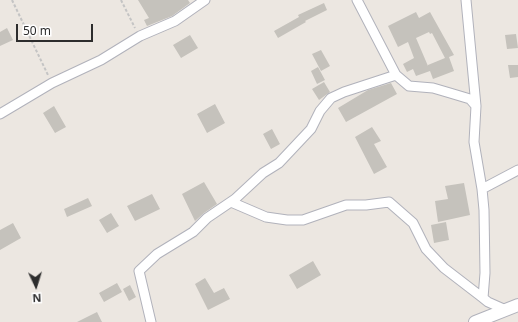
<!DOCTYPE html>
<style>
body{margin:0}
#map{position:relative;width:518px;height:322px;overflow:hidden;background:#ece7e1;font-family:"Noto Sans",sans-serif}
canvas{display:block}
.north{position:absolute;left:16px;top:266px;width:40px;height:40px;-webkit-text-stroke:3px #fff;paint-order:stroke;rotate:176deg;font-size:11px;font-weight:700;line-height:16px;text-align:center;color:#2d2d2d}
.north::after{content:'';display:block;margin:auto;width:14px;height:18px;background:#2d2d2d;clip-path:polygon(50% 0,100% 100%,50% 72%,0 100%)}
.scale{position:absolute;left:16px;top:24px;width:77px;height:18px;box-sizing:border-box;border:2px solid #2d2d2d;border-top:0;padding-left:5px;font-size:12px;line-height:14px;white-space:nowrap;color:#2d2d2d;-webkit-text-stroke:3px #fff;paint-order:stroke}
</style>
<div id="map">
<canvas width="518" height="322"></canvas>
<div class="north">N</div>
<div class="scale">50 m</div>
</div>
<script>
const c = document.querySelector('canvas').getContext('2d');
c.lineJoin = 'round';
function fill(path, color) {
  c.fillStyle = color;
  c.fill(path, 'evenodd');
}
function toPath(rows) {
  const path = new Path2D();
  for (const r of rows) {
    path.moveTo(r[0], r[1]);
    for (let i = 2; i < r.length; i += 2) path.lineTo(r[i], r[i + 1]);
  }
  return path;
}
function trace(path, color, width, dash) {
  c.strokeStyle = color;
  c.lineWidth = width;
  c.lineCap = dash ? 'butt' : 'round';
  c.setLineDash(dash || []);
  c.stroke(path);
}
fill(toPath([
 [138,0,188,0,190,3,172,16,147,26,144,20,149,18],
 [324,3,327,10,305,21,306,22,278,38,274,31,299,17,298,15],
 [416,12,419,18,430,12,454,55,449,57,454,71,433,79,430,71,416,76,413,69,407,72,403,64,414,58,408,42,398,47,388,26],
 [429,32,430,34,432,33,445,58,428,65,428,66,416,38],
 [7,28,13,40,0,46,0,32],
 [516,34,518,48,507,49,505,35],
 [190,35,198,48,181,58,173,45],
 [321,50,330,66,321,71,312,54],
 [508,65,518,65,518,77,510,78],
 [318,67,325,80,317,84,311,71],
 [324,82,330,92,319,100,312,89],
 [391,83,397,94,346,122,338,108,368,90],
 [215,104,225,123,207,133,197,114],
 [54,106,66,127,55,133,43,113],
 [372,127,381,141,374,144,387,167,374,174,355,137],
 [272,129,280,144,271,149,263,134],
 [204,182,217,204,204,213,195,221,182,194],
 [464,183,470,215,438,222,435,201,448,199,445,186],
 [152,194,160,209,135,221,127,206],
 [88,198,92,206,67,217,64,209],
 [111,213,119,226,107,233,99,220],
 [446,222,449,240,434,243,431,225],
 [13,223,21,238,0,250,0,230],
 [313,261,321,275,297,289,289,275],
 [205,278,214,293,224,288,230,299,208,310,195,284],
 [117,283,122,292,104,302,99,293],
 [130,285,136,297,129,301,123,289],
 [97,312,102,322,77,322]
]), '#c5c2bc');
const minor = toPath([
 [357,0,396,75],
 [466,0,476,106],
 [0,114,52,83,101,60,140,36,175,21,205,0],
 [482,189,518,170],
 [231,202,266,217,287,220,303,220,346,205,366,205,389,202,413,223,426,249,444,268,483,298],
 [151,322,139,271,157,254,193,232,207,218,235,199,263,173,279,163,311,129,320,111,331,98,344,92,396,75,409,86,433,88,450,93,470,99,476,106,474,142,482,189,484,210,485,273,483,298,488,302,506,310]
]);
const secondary = toPath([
 [475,322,518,305]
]);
trace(minor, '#b1b2bb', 11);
trace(secondary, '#b1b2bb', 14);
trace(toPath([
 [12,0,48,75],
 [121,0,135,28]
]), '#c4c4c4', 2, [3, 2]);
trace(minor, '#fff', 9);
trace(secondary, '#fff', 12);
</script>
